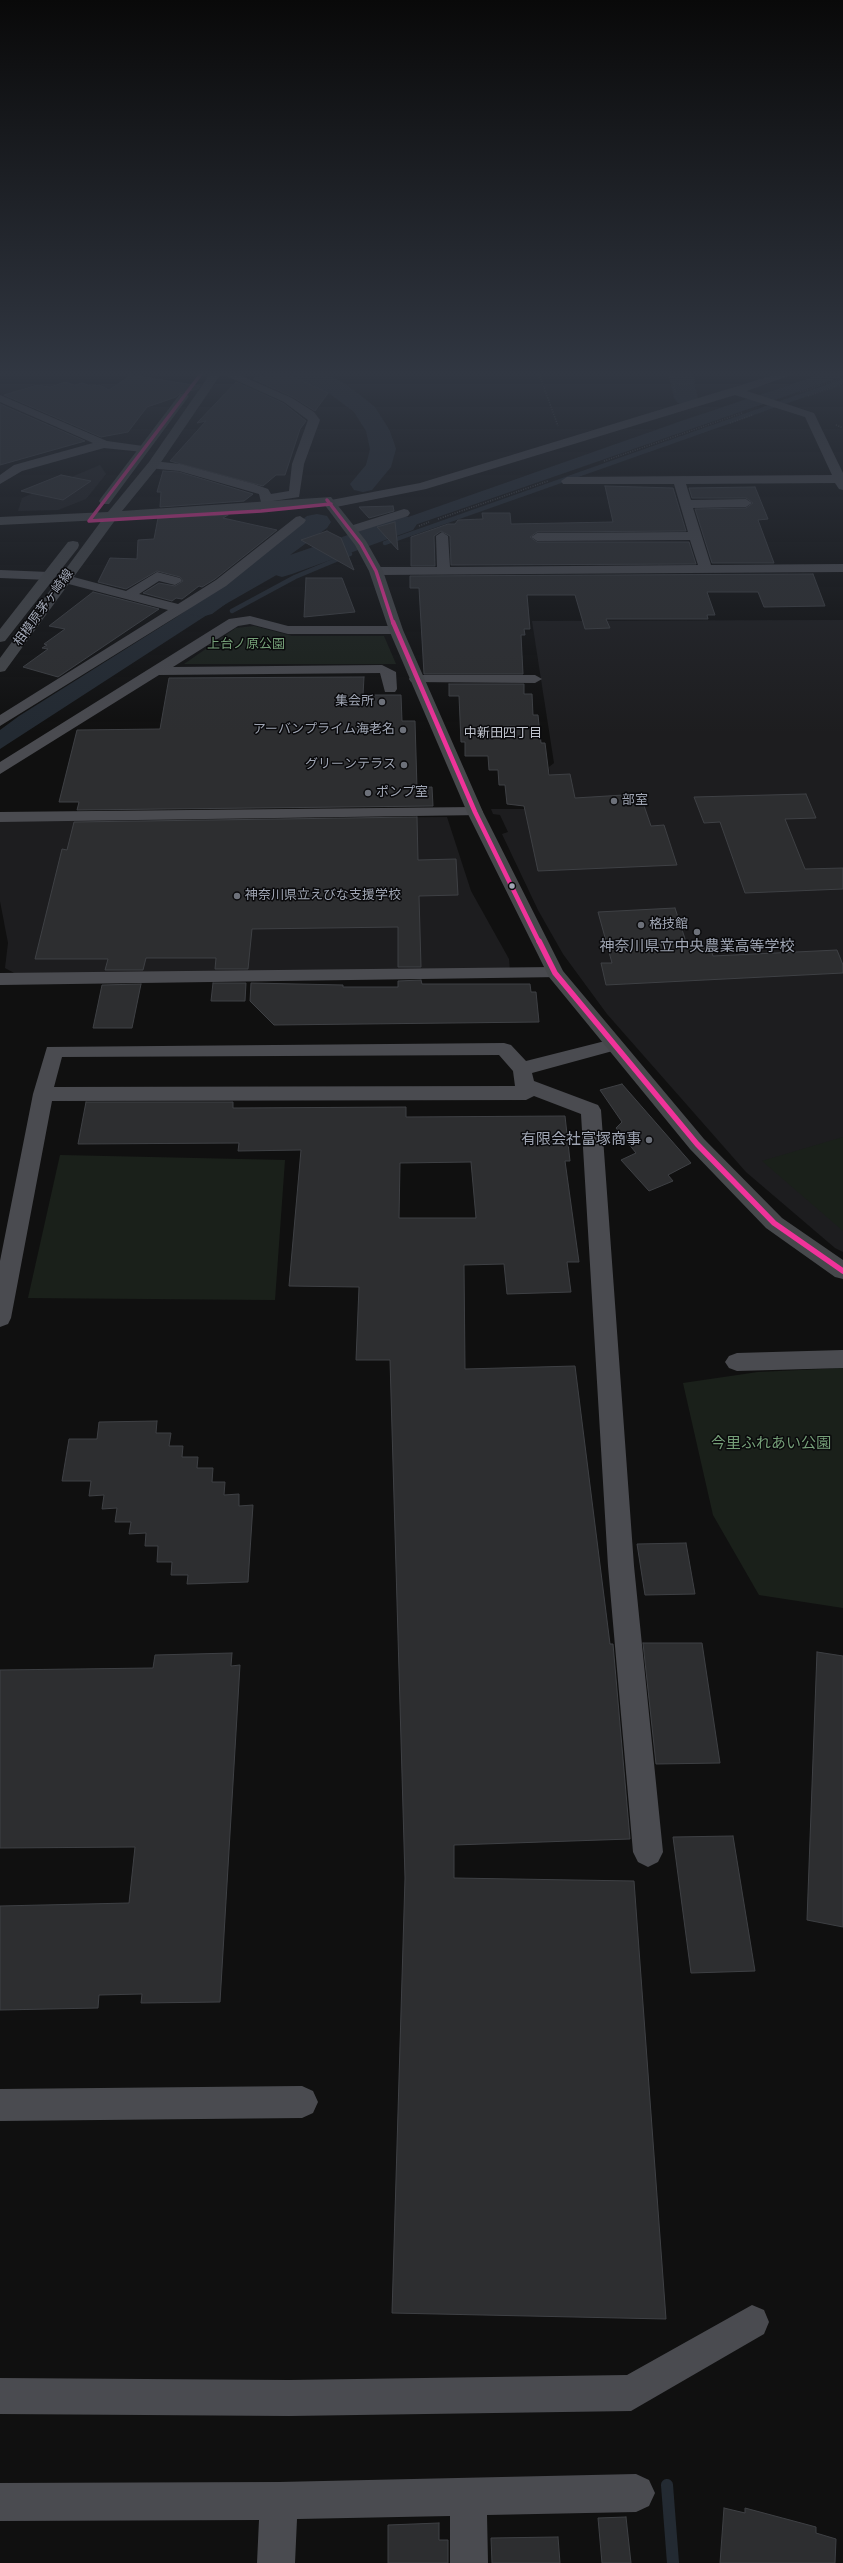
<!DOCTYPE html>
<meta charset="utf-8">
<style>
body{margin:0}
canvas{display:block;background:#101010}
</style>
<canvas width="843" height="2563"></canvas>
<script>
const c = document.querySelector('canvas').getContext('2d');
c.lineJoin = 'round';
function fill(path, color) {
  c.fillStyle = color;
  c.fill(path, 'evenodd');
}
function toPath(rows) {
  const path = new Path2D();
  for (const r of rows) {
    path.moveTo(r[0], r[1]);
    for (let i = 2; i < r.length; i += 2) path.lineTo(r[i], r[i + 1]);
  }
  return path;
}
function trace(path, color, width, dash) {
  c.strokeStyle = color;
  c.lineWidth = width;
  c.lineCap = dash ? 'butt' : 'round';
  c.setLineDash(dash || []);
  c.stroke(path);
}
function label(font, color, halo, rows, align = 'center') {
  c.font = font + ' Jost,"Noto Sans JP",sans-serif';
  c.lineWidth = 3;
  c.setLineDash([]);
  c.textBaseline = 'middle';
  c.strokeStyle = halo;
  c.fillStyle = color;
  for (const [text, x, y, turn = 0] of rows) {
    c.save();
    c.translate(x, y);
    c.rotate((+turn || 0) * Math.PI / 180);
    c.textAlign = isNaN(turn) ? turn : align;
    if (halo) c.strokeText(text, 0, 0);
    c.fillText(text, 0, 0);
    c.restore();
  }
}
fill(toPath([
 [100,465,106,474,86,499,58,510,18,511,22,498],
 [843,620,843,1252,835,1248,746,1172,607,1014,563,954,538,910,502,834,508,832,500,815,493,814,491,809,555,809,549,767,554,763,532,621],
 [447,817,471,891,509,959,510,971,16,974,5,968,8,943,0,901,0,820]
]), '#1d1d1f');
fill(toPath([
 [254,626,292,636,384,636,396,664,184,664,236,628],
 [843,1137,843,1231,762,1161],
 [60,1155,285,1160,275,1300,28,1298],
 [843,1368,843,1608,759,1595,713,1515,683,1383,758,1372]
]), '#1a201a');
fill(toPath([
 [251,566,280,573,210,613,0,749,0,730,19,716,175,618]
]), '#232a32');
trace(toPath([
 [385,543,843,381],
 [232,611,295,577,350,554]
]), '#232a32', 4.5);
trace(toPath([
 [667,2485,673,2563]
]), '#232a32', 12);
fill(toPath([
 [822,374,843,374,841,377,409,527,397,527,395,524,397,521,687,419,822,374]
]), '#232a32');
fill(toPath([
 [293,374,325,374,346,384,375,407,390,431,396,449,391,467,372,490,363,492,354,490,350,484,366,465,370,449,366,431,354,412,330,394,297,379,293,374],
 [668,374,692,374,698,398,694,403,686,405,678,403,674,398,668,374],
 [317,514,327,516,331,522,327,528,290,555,403,516,413,518,417,524,413,530,292,574,282,577,272,574,270,571,212,614,201,617,190,614,186,608,190,602,307,516,317,514]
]), '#232a32');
const building = toPath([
 [268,374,287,374,328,393,315,411,293,397,253,379,268,374],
 [131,375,200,386,198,389,180,393,176,397,147,407,128,432,101,437,4,395,37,385,50,387,65,382,75,385,82,383,91,386,100,385,109,390,131,375],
 [236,382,283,403,306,421,300,429,285,475,276,475,263,486,170,461,206,421,197,423,236,382],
 [0,404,85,441,0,465,0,404],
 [163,471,179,472,253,494,244,501,160,507,161,492,157,492,163,471],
 [61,475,91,481,63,500,21,491,61,475],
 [605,486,673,488,686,531,537,532,530,537,537,542,689,542,696,564,451,565,450,536,441,531,434,536,435,566,411,566,411,537,448,524,455,524,458,520,483,519,482,513,510,513,511,524,613,522,605,486],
 [755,487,768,519,758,520,774,563,712,563,695,509,746,508,753,503,746,498,692,498,689,488,755,487],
 [393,506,394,511,369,518,359,507,393,506],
 [228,515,223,518,277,530,215,579,202,587,199,586,182,599,176,598,172,601,143,593,159,583,175,586,183,581,180,577,157,571,126,589,98,582,110,558,137,559,138,540,154,539,158,518,228,515],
 [395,522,398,550,377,527,395,522],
 [327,531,341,538,354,570,301,540,327,531],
 [813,574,825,606,764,607,758,592,707,592,715,615,707,615,708,619,606,619,610,628,585,629,575,595,527,595,530,629,524,629,525,635,521,635,523,674,424,674,419,588,410,588,410,576,813,574],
 [306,578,342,578,355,612,304,617,306,578],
 [93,592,159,609,58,677,23,667,48,649,42,648,47,645,44,644,65,629,49,626,93,592],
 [364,677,363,695,401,695,402,721,415,721,417,788,432,787,433,806,77,810,79,802,59,802,77,730,160,729,169,678,364,677],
 [449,684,524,684,524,694,532,694,533,715,538,715,541,743,545,743,549,775,570,774,575,798,640,794,651,826,664,825,677,865,538,871,524,806,507,804,505,785,499,785,498,770,489,770,488,756,465,756,465,742,461,742,459,696,449,696,449,684],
 [806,794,816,818,785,819,805,869,843,868,843,889,745,893,720,822,704,823,694,797,806,794],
 [417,817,418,860,456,859,458,895,419,896,421,967,398,967,398,927,252,929,248,969,215,969,216,958,146,958,143,970,105,970,108,959,35,959,62,849,67,850,74,822,417,817],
 [675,908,688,948,710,947,713,956,837,950,843,965,843,973,606,985,601,963,612,963,598,912,675,908],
 [421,980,422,984,530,984,531,992,536,992,539,1022,274,1025,250,1001,251,983,343,985,343,987,398,987,398,981,421,980],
 [213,983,246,983,245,1001,211,1001,213,983],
 [141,984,132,1028,93,1028,102,985,141,984],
 [622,1084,691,1163,668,1175,673,1181,649,1191,621,1160,636,1153,616,1128,622,1122,600,1090,622,1084],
 [86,1102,233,1102,233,1108,406,1107,406,1117,565,1116,570,1161,565,1161,579,1262,567,1262,571,1292,507,1294,504,1264,464,1265,465,1369,575,1366,610,1644,613,1644,630,1839,454,1845,454,1878,634,1881,666,2319,392,2313,405,1878,390,1360,356,1360,359,1287,289,1286,301,1150,238,1151,239,1143,78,1144,86,1102],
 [471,1162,476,1218,399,1218,400,1163,471,1162],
 [157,1421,156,1433,171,1433,169,1446,183,1446,182,1457,198,1457,197,1468,213,1468,212,1482,225,1482,224,1495,239,1494,239,1506,253,1505,248,1582,187,1584,188,1575,171,1575,172,1562,157,1562,158,1546,145,1546,146,1533,129,1534,131,1522,115,1522,117,1508,102,1509,104,1495,89,1496,91,1481,62,1481,69,1439,97,1439,99,1422,157,1421],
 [686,1543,695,1594,645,1595,637,1544,686,1543],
 [643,1643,702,1643,720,1763,656,1764,643,1643],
 [817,1652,843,1656,843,1927,807,1920,817,1652],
 [232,1653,231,1666,240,1665,220,2002,141,2003,142,1994,99,1995,98,2008,0,2010,0,1906,129,1903,135,1847,0,1848,0,1670,153,1668,155,1655,232,1653],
 [733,1836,755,1971,691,1973,673,1837,733,1836],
 [724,2508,745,2513,745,2508,816,2527,816,2533,836,2539,835,2563,720,2563,724,2508],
 [626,2517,631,2563,602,2563,598,2518,626,2517],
 [439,2523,439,2540,448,2540,448,2563,388,2563,388,2525,439,2523],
 [558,2537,560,2563,492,2563,491,2538,558,2537]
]);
fill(building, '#2d2e30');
trace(building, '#3e4044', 1);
trace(toPath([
 [539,374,558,426],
 [672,374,675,392],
 [693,374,695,384],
 [674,384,692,384],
 [800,392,843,378],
 [808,396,843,384],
 [730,423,752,415],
 [836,425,843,428],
 [604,461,742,413],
 [438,519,548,481],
 [419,526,429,522]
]), '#45474b', 1.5, [1, 1.5]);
fill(toPath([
 [222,374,237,374,292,398,314,412,320,420,304,464,299,497,273,501,274,506,268,510,262,506,259,494,179,471,149,468,147,465,153,461,180,464,254,484,268,489,271,494,289,491,292,464,308,420,284,402,222,374],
 [777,374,794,374,747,391,814,413,843,473,843,490,839,489,835,483,686,484,691,500,746,499,752,503,746,507,693,508,711,565,843,564,843,572,376,575,369,571,376,567,437,567,436,536,442,532,448,536,450,567,698,565,690,540,537,541,531,537,537,533,688,532,674,484,563,484,561,481,567,477,832,475,805,417,735,395,426,489,331,508,325,504,331,500,420,483,777,374],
 [0,395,107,441,143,446,149,449,143,452,104,448,22,471,0,484,0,475,14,465,93,443,0,402,0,395],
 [404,509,408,510,410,513,408,516,351,534,345,530,347,527,404,509],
 [300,516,306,520,304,523,226,586,0,726,0,715,168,610,61,582,59,579,61,576,66,575,126,591,157,572,180,578,182,581,175,585,159,581,139,594,178,604,216,580,296,517,300,516],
 [0,570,49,572,56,576,49,580,0,578,0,570],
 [250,616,288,626,396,626,403,630,396,634,288,634,250,624,238,626,173,667,382,665,396,672,397,689,395,692,385,692,380,673,159,675,0,774,0,762,229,619,250,616],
 [416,675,535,675,542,679,535,683,411,682,409,679,411,676,416,675],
 [475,807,481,809,483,812,481,815,0,822,0,812,475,807],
 [555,967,561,969,564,973,561,977,0,985,0,973,555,967],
 [613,1039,620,1041,623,1045,620,1049,532,1073,534,1081,598,1105,601,1110,634,1566,663,1852,658,1862,648,1867,638,1862,633,1852,608,1566,581,1114,534,1096,526,1100,52,1101,11,1318,8,1324,0,1327,0,1261,33,1094,47,1047,504,1043,511,1045,526,1061,613,1039],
 [499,1055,513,1071,515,1086,54,1087,62,1057,499,1055],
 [843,1350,843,1368,737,1371,729,1368,725,1362,729,1356,737,1353,843,1350],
 [302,2086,313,2091,318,2102,313,2113,302,2118,0,2121,0,2089,302,2086],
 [752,2305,764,2310,769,2322,764,2334,631,2411,289,2416,0,2414,0,2378,289,2380,627,2375,752,2305],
 [636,2474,649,2480,655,2493,649,2506,636,2512,487,2515,488,2563,450,2563,450,2516,297,2519,295,2563,257,2563,259,2520,0,2521,0,2483,279,2482,636,2474]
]), '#4a4b50');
fill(toPath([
 [210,374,221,374,157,468,122,511,331,497,366,541,383,571,403,630,483,812,563,971,704,1139,782,1218,843,1260,843,1279,835,1277,766,1228,690,1149,549,977,467,812,389,630,369,571,355,545,324,504,236,513,116,519,5,671,0,672,0,658,102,520,0,525,0,517,108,512,149,462,210,374],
 [184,393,189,396,109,504,101,504,99,501,101,498,180,394,184,393],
 [73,541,78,542,79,545,78,548,5,641,0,642,0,629,68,542,73,541]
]), '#46484b');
trace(toPath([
 [327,500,361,544,376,571,393,623],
 [89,521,261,511,331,504],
 [89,521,201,374]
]), '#ef339a', 3.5);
trace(toPath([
 [393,622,475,812,539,942]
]), '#ef339a', 4.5);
trace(toPath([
 [539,941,555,973,697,1144,774,1223,843,1271]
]), '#ef339a', 5.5);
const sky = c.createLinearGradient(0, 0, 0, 733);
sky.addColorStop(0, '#090909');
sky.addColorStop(0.51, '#313742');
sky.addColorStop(1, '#31374200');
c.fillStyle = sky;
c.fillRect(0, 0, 843, 733);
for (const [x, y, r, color] of [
 [382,702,4,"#6d717a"],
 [403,730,4,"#6d717a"],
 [404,765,4,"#6d717a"],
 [368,793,4,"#6d717a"],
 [614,801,4,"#6d717a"],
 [512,886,3.5,"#9fa5b3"],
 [237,896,4,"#6d717a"],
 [641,925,4,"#6d717a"],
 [697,932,4,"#6d717a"],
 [649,1140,4,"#6d717a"]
]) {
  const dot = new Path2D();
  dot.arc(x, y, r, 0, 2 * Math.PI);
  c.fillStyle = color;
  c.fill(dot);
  trace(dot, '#0a0a0c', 1.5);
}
label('13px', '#9fa5b3', '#0a0a0c', [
 ["相模原茅ヶ崎線",44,608,-54]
]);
label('13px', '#759f78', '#0a0a0c', [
 ["上台ノ原公園",246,645]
]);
label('13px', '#9fa5b3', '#0a0a0c', [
 ["集会所",374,702,"right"],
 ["アーバンプライム海老名",395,730,"right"],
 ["グリーンテラス",396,765,"right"],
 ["ポンプ室",376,793],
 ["部室",622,801],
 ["神奈川県立えびな支援学校",245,896],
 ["格技館",649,925]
], 'left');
label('13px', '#c0c4ce', '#0a0a0c', [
 ["中新田四丁目",503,734]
]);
label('15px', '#9fa5b3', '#0a0a0c', [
 ["神奈川県立中央農業高等学校",697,947],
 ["有限会社富塚商事",641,1140,"right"]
]);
label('15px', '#759f78', '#0a0a0c', [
 ["今里ふれあい公園",771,1444]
]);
</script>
